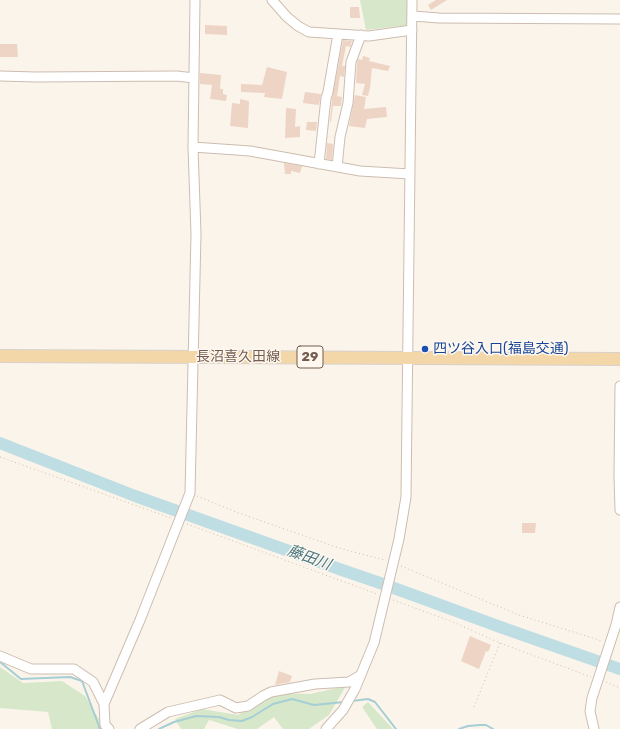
<!DOCTYPE html>
<meta charset="utf-8">
<style>
body{margin:0}
canvas{display:block;background:#fbf4ea}
</style>
<canvas width="620" height="729"></canvas>
<script>
const c = document.querySelector('canvas').getContext('2d');
c.lineJoin = 'round';
function fill(path, color) {
  c.fillStyle = color;
  c.fill(path, 'evenodd');
}
function toPath(rows) {
  const path = new Path2D();
  for (const r of rows) {
    path.moveTo(r[0], r[1]);
    for (let i = 2; i < r.length; i += 2) path.lineTo(r[i], r[i + 1]);
  }
  return path;
}
function trace(path, color, width, dash) {
  c.strokeStyle = color;
  c.lineWidth = width;
  c.lineCap = dash ? 'butt' : 'round';
  c.setLineDash(dash || []);
  c.stroke(path);
}
function label(font, color, halo, rows, align = 'center') {
  c.font = font + ' Rubik,"Noto Sans JP",sans-serif';
  c.lineWidth = 3;
  c.setLineDash([]);
  c.textBaseline = 'middle';
  c.strokeStyle = halo;
  c.fillStyle = color;
  for (const [text, x, y, turn = 0] of rows) {
    c.save();
    c.translate(x, y);
    c.rotate((+turn || 0) * Math.PI / 180);
    c.textAlign = isNaN(turn) ? turn : align;
    if (halo) c.strokeText(text, 0, 0);
    c.fillText(text, 0, 0);
    c.restore();
  }
}
fill(toPath([
 [360,0,409,0,410,25,366,30],
 [0,667,23,683,62,681,85,696,105,729,52,729,48,712,0,708],
 [346,686,329,715,309,729,283,729,274,717,257,729,238,729,209,720,204,729,181,729,175,719,202,709,238,715,278,693,310,694],
 [368,702,393,729,377,729,362,707]
]), '#d6e8c9');
trace(toPath([
 [0,662,21,679,70,677,82,681,100,729],
 [352,701,368,699,375,702,396,729],
 [159,729,174,722,196,716,219,717,229,720,242,721,252,717,273,704,292,699,314,705,344,702],
 [459,729,468,726,480,725,486,725,493,729]
]), '#a6ced5', 2);
trace(toPath([
 [0,443,135,496,342,570,383,584,503,628,620,669]
]), '#bfdee4', 12);
fill(toPath([
 [436,0,447,0,431,10,428,5],
 [350,7,359,7,360,18,350,18],
 [205,25,227,26,227,35,205,34],
 [343,40,352,41,350,47,346,46,342,66,345,66,344,77,340,76,337,96,342,97,341,106,333,106,331,122,330,122,332,99],
 [0,44,17,44,18,57,0,57],
 [363,56,370,58,369,61,390,66,388,71,372,68,370,88,368,96,362,95,365,84,356,83,357,63,358,59,362,60],
 [267,67,287,72,282,99,264,97,265,93,241,92,241,84,262,85],
 [200,73,221,75,220,89,223,89,223,94,227,95,226,101,210,99,212,85,200,84],
 [305,92,321,94,319,105,303,103],
 [355,95,366,97,364,109,386,107,387,117,367,119,365,128,349,126],
 [240,99,249,101,248,128,230,126,232,103,240,104],
 [286,108,296,109,295,127,300,126,300,137,285,138],
 [307,122,317,122,316,131,306,130],
 [327,143,333,144,332,160,326,159],
 [284,163,302,166,300,173,291,171,291,174,285,174],
 [522,523,536,523,535,533,522,533],
 [470,636,491,645,488,652,486,651,479,669,461,661],
 [279,671,292,676,290,682,275,685]
]), '#eed4c4');
const minor = toPath([
 [272,0,287,17,298,26,309,32,369,36,412,30],
 [413,16,439,18,620,19],
 [0,76,36,77,177,76,194,78],
 [193,147,250,151,360,171,410,174],
 [319,164,326,98,328,92,338,34],
 [337,167,340,137,348,103,351,62,361,35],
 [620,386,619,476,620,510],
 [0,656,31,669,74,669,93,682,104,704,105,725,109,729],
 [104,704,140,620,190,493,196,234,193,147,195,0],
 [140,729,168,712,220,700,236,708,248,706,263,696,271,692,315,684,349,682,361,675],
 [326,729,343,710,355,689,374,643,399,539,406,497,412,0],
 [594,729,590,711,592,698,616,625,620,607]
]);
const major = toPath([
 [0,356,620,359]
]);
trace(minor, '#cdbdb0', 11);
trace(major, '#d8d1ce', 14);
trace(toPath([
 [0,457,171,518],
 [197,496,236,512,342,549,385,560],
 [187,524,377,594],
 [401,566,519,615,602,641],
 [393,600,453,622,500,643,591,677],
 [606,682,620,688],
 [474,707,500,643]
]), '#d4b8a6', 1, [1, 3]);
trace(minor, '#fff', 9);
trace(major, '#f4d7a8', 12);
for (const [x, y, r, color] of [
 [425,349,4,"#1a4fb4"]
]) {
  const dot = new Path2D();
  dot.arc(x, y, r, 0, 2 * Math.PI);
  c.fillStyle = color;
  c.fill(dot);
  trace(dot, '#fef8f0', 1.5);
}
for (const [x, y, w] of [
 [310,357,26]
]) {
  const box = new Path2D();
  box.roundRect(x - w / 2, y - 11, w, 22, 3);
  c.fillStyle = '#fef8f0';
  c.fill(box);
  trace(box, '#745c4f', 1);
}
label('bold 13px', '#745c4f', null, [
 ["29",310,357]
]);
label('14px', '#164399', '#fef8f0', [
 ["四ツ谷入口(福島交通)",433,349]
], 'left');
label('14px', '#745c4f', '#fef8f0', [
 ["長沼喜久田線",238,357]
]);
label('italic 15px', '#47767f', '#fef8f0', [
 ["藤田川",309,558,20]
]);
</script>
